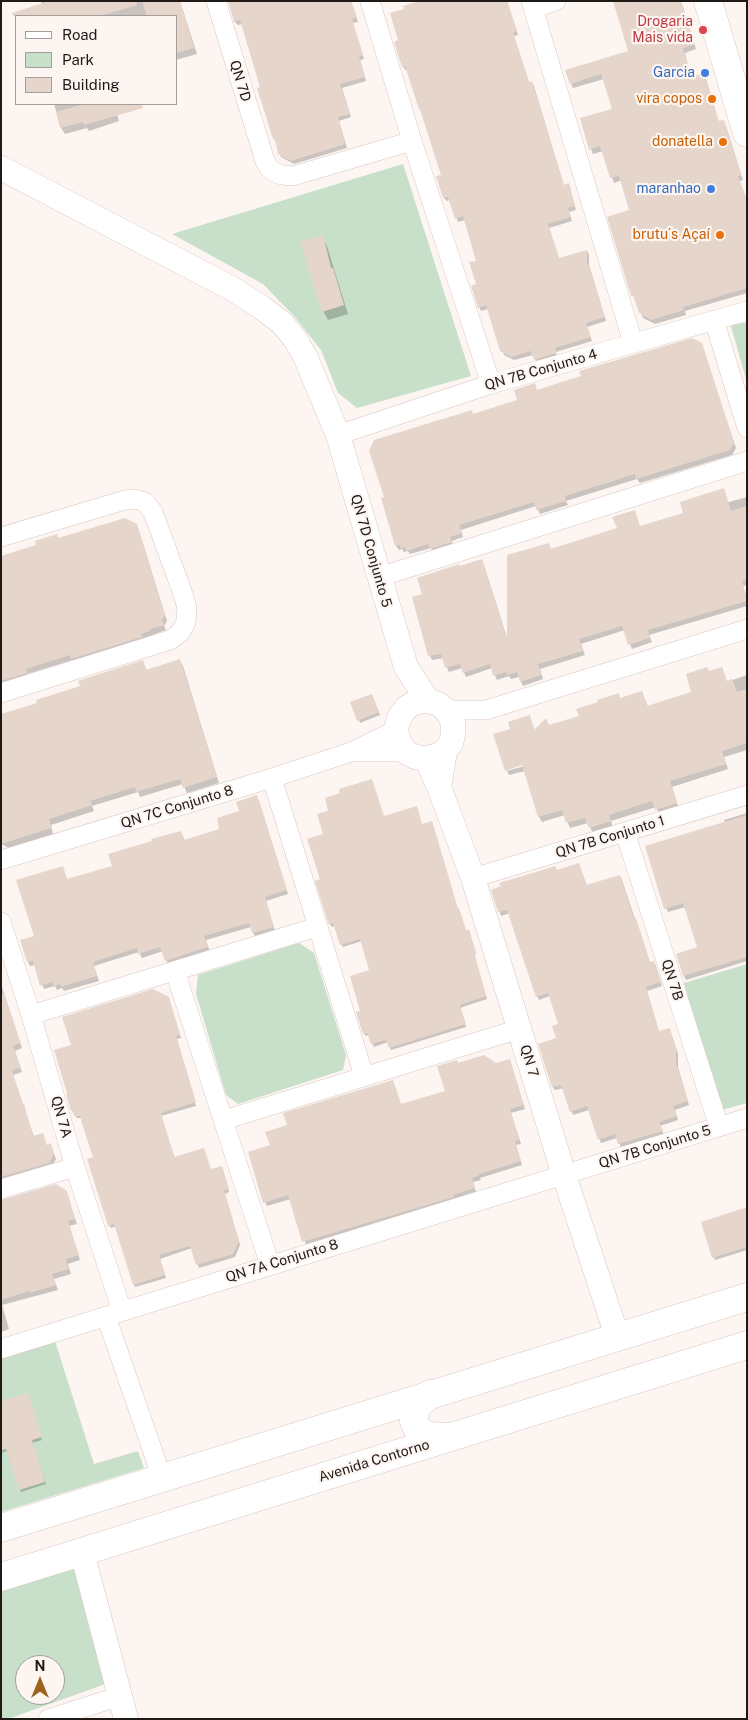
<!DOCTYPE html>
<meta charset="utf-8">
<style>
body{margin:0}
#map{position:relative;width:748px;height:1720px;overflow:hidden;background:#fcf5f1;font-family:"Public Sans",sans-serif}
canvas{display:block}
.frame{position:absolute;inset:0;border:2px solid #201a17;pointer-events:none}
.legend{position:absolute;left:15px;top:15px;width:162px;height:90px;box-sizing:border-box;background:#fcf5f1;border:1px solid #a49d9a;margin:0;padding:6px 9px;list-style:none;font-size:15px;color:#201a17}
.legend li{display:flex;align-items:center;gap:10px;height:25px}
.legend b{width:25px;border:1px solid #a49d9a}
.north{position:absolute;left:15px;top:1655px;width:50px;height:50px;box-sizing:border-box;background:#fcf5f1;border:1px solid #a49d9a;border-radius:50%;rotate:0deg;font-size:14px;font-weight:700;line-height:20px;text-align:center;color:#201a17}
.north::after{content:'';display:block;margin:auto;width:18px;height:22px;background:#9c651f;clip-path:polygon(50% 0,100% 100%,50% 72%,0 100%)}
</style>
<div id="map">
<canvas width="748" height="1720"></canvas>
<div class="frame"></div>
<ul class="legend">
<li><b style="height:6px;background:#fff"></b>Road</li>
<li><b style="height:14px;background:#c8e0ca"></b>Park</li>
<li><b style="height:14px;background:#e6d5ca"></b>Building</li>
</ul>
<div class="north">N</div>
</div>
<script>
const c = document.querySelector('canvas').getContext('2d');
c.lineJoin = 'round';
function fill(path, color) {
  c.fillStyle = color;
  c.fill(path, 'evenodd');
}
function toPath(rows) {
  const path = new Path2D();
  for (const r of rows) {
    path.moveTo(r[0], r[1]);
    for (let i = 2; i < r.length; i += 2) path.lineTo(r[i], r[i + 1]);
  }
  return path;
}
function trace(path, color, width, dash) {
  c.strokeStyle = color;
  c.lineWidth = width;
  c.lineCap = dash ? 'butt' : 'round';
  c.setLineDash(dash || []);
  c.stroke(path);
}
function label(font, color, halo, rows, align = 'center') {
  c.font = font + ' "Public Sans",sans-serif';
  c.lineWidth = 4.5;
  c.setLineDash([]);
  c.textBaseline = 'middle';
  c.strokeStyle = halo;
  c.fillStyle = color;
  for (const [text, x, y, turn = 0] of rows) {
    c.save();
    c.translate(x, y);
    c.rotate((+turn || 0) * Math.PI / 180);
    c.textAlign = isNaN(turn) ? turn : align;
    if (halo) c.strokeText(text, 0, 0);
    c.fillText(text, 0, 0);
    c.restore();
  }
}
fill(toPath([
 [403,164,471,376,357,408,338,393,321,350,294,316,263,284,172,234],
 [747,322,747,383,731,326],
 [299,943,314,953,346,1055,343,1070,238,1104,226,1095,196,994,198,975],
 [747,964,747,1103,722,1110,684,983],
 [55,1341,94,1464,138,1451,144,1468,1,1512,1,1358],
 [75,1565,111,1682,8,1719,1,1719,1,1589],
 [25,1665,55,1665,55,1695,25,1695]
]), '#c8e0ca');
fill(toPath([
 [41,1,180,1,197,54,176,60,176,16,23,16,21,11,42,5],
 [229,1,351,1,358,22,353,23,364,59,360,60,366,81,342,88,351,117,339,121,347,148,294,164,281,157,274,138,262,88,242,24,238,25,235,22],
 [507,1,518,35,514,36,529,83,531,82,534,86,564,186,570,189,576,210,569,212,572,221,549,228,559,259,587,251,589,255,589,265,606,321,587,327,592,341,556,352,557,357,537,363,533,355,514,360,504,355,488,309,481,311,479,307,477,261,465,220,458,222,450,200,447,201,444,198,442,176,407,69,405,70,403,66],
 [617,1,681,1,696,49,685,53,691,78,703,75,706,79,719,123,723,121,726,126,743,180,740,181,747,201,747,293,685,311,686,315,655,324,643,318,636,299,632,295,631,211,622,180,614,183,603,151,593,154,591,149,613,109,604,79,573,88,571,84,629,52],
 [54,104,114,104,119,121,89,131,87,128,65,134,61,128],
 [322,237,327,246,348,314,328,320,323,311],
 [701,344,736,448,732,455,640,483,637,479,566,501,568,505,540,514,536,506,461,530,463,537,452,541,453,546,434,553,431,548,410,554,408,551,404,552,402,549,399,550,396,546,473,415,518,401,535,385,537,391],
 [747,497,747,585,743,586,747,598,747,606,649,635,652,642,632,649,625,630,581,644,585,655,540,669,543,679,523,686,519,677,511,679,509,676,497,680,492,668,466,677,462,668,449,672,443,658,432,660,430,656,414,598,423,595,460,567,484,565,508,641,551,550,619,528,636,516,640,527],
 [136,525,139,531,167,621,164,626,166,630,75,663,73,660,27,674,29,678,1,687,1,557,58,539],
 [180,661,183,666,219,783,187,793,183,784,140,797,138,792,92,806,94,811,51,825,53,834,9,848,1,844,1,716,64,696,143,662,147,671],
 [722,668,727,682,747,675,747,750,724,757,728,769,672,787,679,809,660,815,656,807,611,821,613,827,593,833,588,823,570,828,565,815,542,822,539,817,525,771,509,775,507,771,528,765,511,729,529,716,535,731,580,717,620,699,642,692,648,707,693,693,709,672],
 [373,698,380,715,360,723,359,720],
 [259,801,288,894,266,901,275,931,255,937,251,927,206,940,210,952,168,964,163,951,142,958,139,952,94,966,99,981,64,991,62,988,57,990,55,986,44,989,35,965,30,966,28,962,22,941,35,937,67,881,113,867,181,832,185,841,221,830,240,812],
 [747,813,747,961,686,980,684,976,698,948,686,907,668,912,666,908,725,823,724,820],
 [384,817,422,825,432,822,433,825,458,910,466,931,469,931,470,934,476,955,474,955,487,999,460,1008,466,1027,391,1050,388,1042,374,1047,369,1035,366,1036,364,1034,362,1012,371,971,362,941,343,947,341,944,335,926,332,927,330,924,321,880],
 [579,864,587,886,620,876,622,880,650,964,654,962,656,966,662,986,647,991,659,1032,671,1033,678,1054,678,1067,689,1105,675,1110,678,1120,660,1126,664,1135,621,1147,617,1138,601,1143,589,1110,573,1115,564,1088,555,1090,553,1087,540,1045,558,1039,559,1024,550,996,539,1000,537,996,510,913,501,916,493,890],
 [1,984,22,1048,15,1051,22,1072,13,1075,34,1137,47,1146,51,1145,56,1159,51,1168,1,1182],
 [170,1002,181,1038,177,1039,196,1106,161,1116,175,1159,211,1171,223,1170,229,1192,225,1194,240,1245,235,1257,199,1268,192,1248,160,1259,166,1278,135,1287,116,1226,111,1228,109,1225,95,1158,82,1118,77,1118,73,1113,67,1095,72,1046],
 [509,1061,525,1109,511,1113,521,1144,516,1145,522,1165,480,1178,481,1180,473,1182,476,1192,306,1245,291,1199,267,1206,265,1202,271,1146,289,1126,393,1081,401,1106,447,1091,458,1064,496,1064],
 [66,1192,77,1224,69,1226,80,1260,68,1264,71,1274,54,1279,58,1290,2,1305,9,1329,1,1332,1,1201],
 [747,1209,747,1250,715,1260,714,1257],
 [29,1397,42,1440,32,1443,46,1484,21,1492,8,1451,1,1453,1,1402]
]), '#0003');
fill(toPath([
 [49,1,136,1,137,5,100,16,13,16,12,13],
 [142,1,180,1,194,48,176,53,176,16,147,16],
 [228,1,351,1,357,18,352,19,363,55,359,56,365,77,340,84,350,114,338,117,345,144,291,161,278,154,275,138,273,139,257,88,260,87,240,20,234,22],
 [419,1,507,1,517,31,513,32,529,82,532,81,564,185,569,183,575,206,568,208,571,217,548,224,559,258,587,250,587,261,605,317,586,323,591,337,555,348,556,353,534,360,531,351,511,357,500,351,486,305,478,308,471,286,476,284,469,262,476,261,463,216,455,219,448,197,443,198,436,176,441,175,420,109,419,109,405,66,402,67,394,42,398,40,390,13,404,9,403,6],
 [613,1,681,1,695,44,683,48,691,77,703,73,719,121,724,120,741,175,738,176,747,202,747,288,683,307,684,310,651,320,639,313,633,295,631,296,607,217,629,210,619,176,610,178,600,146,589,150,580,118,612,109,601,74,570,84,565,70,628,51],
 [84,104,142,104,143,108,84,125,83,122,60,128,56,112],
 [323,235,331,268,333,268,344,305,322,312,300,242],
 [692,338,702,343,734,443,730,450,636,479,635,474,565,496,566,501,536,510,534,502,459,525,462,533,450,537,452,542,430,549,428,544,406,551,405,547,401,549,400,545,395,546,381,498,384,497,369,451,374,440,472,410,473,414,517,400,514,390,535,383,537,390,581,376,579,371],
 [724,488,731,511,747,506,747,580,742,581,747,601,648,630,650,638,628,645,622,626,579,639,583,651,538,664,541,675,520,682,517,672,507,675,506,672,493,676,490,664,463,673,460,664,445,668,441,654,428,656,412,597,422,594,417,578,459,564,460,566,482,559,507,639,507,555,549,543,551,549,617,528,612,517,635,510,640,526,683,513,680,502],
 [125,518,137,524,165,615,162,620,164,625,151,629,150,631,141,634,142,637,71,659,70,655,26,669,27,673,1,681,1,556,36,545,35,541,57,534,58,538],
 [180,659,217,777,183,788,180,779,136,792,135,787,90,801,92,805,49,819,51,828,1,844,1,714,37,703,36,700,80,686,78,681,143,660,146,670],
 [707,667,709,671,722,667,727,681,732,679,737,692,747,689,747,743,722,751,726,764,670,781,677,803,655,810,652,801,609,815,611,821,589,828,585,818,566,823,562,810,538,817,522,765,505,771,493,734,510,729,508,722,530,715,534,730,546,718,549,725,579,716,576,709,598,702,597,700,619,693,620,698,642,691,647,706,691,692,686,674],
 [372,694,379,712,357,721,350,702],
 [372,779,384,816,417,806,422,824,432,821,458,909,459,908,466,930,469,930,476,952,474,952,486,996,460,1005,466,1024,389,1048,386,1040,371,1044,367,1033,363,1034,356,1012,360,1011,350,976,369,970,360,939,340,945,333,923,329,925,315,881,320,879,307,839,323,834,317,814,328,811,325,798,340,793,339,789],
 [257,795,287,890,265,897,274,927,252,933,249,923,204,936,208,947,165,961,160,947,138,954,137,948,93,962,97,976,61,987,60,984,54,986,52,982,40,986,33,961,27,962,20,940,34,936,16,880,63,866,67,879,112,866,108,854,152,841,151,839,181,831,184,840,219,829,217,818,239,811,236,802],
 [747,815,747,957,683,976,676,954,697,947,683,903,664,909,645,846],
 [579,863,586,885,620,875,634,919,636,918,650,962,654,961,661,982,646,987,659,1031,670,1028,676,1050,676,1063,688,1101,673,1106,677,1116,659,1122,663,1131,618,1144,615,1134,598,1140,587,1106,570,1112,561,1085,552,1087,538,1044,556,1038,552,1026,558,1024,548,993,536,997,507,910,498,912,491,890,501,886,499,883,526,875,555,866,557,870],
 [153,989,169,997,180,1035,176,1036,196,1102,161,1113,174,1157,204,1148,211,1169,222,1166,229,1189,224,1190,239,1241,233,1254,196,1265,190,1246,159,1255,165,1275,133,1285,114,1224,108,1226,87,1159,93,1157,86,1136,80,1116,74,1116,72,1110,71,1111,66,1094,67,1093,54,1050,71,1045,62,1017],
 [1,994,4,994,20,1043,13,1046,20,1068,12,1070,22,1104,24,1104,33,1136,43,1133,47,1145,51,1143,54,1154,49,1163,1,1177],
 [484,1055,496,1063,510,1059,524,1105,510,1109,519,1140,515,1141,521,1161,479,1174,480,1175,472,1178,475,1188,453,1195,454,1197,302,1242,288,1195,263,1203,248,1152,270,1145,265,1132,287,1125,283,1113,393,1080,401,1104,445,1091,437,1066,457,1060,458,1063],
 [56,1184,67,1191,75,1219,68,1221,79,1255,66,1259,69,1269,52,1274,56,1285,30,1293,29,1291,1,1300,1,1200],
 [747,1207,747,1247,712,1258,701,1222],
 [28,1393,42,1437,32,1440,45,1482,19,1490,6,1449,1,1450,1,1401]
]), '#e6d5ca');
const minor = toPath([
 [216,1,265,161,269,168,274,172,282,175,293,176,412,141],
 [370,1,412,141,491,384],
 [531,1,633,343],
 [534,8,556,1],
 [714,320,747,428],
 [338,435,491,384,747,311],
 [1,537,125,500,135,499,145,502,153,512,183,594,187,608,186,622,180,633,170,640,1,693],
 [379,577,747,461],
 [446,710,486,710,747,629],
 [355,752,406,752],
 [272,778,364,1076],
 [625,832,719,1127],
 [1,860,272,778,351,752,396,730],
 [473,878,747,795],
 [1,922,31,1015,75,1167,122,1311],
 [175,971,270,1265],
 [31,1015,317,927],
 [224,1120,519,1029],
 [1,1189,75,1167],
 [106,1316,162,1478],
 [1,1349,747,1118],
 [48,1719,120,1696]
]);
const tertiary = toPath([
 [1,168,231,288,261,307,282,323,295,339,305,356,338,435,406,667,428,701],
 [426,758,439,787,473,878,564,1175,617,1336],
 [439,787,445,751,451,743,453,735,453,722,446,710,438,704,428,701,416,702,406,708,399,718,396,730,399,742,406,752,415,757,426,758,436,756,445,751],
 [82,1552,126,1719]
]);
const secondary = toPath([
 [708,1,747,133],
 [430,1394,415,1408,414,1421,418,1430,427,1436,450,1437],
 [1,1528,747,1297],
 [1,1577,747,1345]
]);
trace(minor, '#d9c7c0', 20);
trace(tertiary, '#d9c7c0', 25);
trace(secondary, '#d9c7c0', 29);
trace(minor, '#fff', 19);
trace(tertiary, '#fff', 24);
trace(secondary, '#fff', 28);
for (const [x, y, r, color] of [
 [703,30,5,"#e0444e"],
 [705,73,5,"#3f7fe0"],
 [712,99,5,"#e8710a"],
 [723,142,5,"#e8710a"],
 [711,189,5,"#3f7fe0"],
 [720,235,5,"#e8710a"]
]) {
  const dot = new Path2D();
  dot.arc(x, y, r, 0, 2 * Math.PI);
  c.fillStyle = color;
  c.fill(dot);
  trace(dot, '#fcf5f1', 2);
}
label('14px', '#be3a42', '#fcf5f1', [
 ["Drogaria",693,22],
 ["Mais vida",693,38]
], 'right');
label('14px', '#366cbe', '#fcf5f1', [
 ["Garcia",695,73],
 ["maranhao",701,189]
], 'right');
label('14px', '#201a17', '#fcf5f1', [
 ["QN 7D",240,81,73],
 ["QN 7B Conjunto 4",541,370,-16],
 ["QN 7D Conjunto 5",371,551,74],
 ["QN 7C Conjunto 8",177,807,-17],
 ["QN 7B Conjunto 1",610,837,-17],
 ["QN 7B",672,980,72],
 ["QN 7",529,1061,73],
 ["QN 7A",61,1117,74],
 ["QN 7B Conjunto 5",655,1147,-17],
 ["QN 7A Conjunto 8",282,1261,-17],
 ["Avenida Contorno",374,1461,-17]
]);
label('14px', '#c56008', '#fcf5f1', [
 ["vira copos",702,99],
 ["donatella",713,142],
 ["brutu´s Açaí",710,235]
], 'right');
</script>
